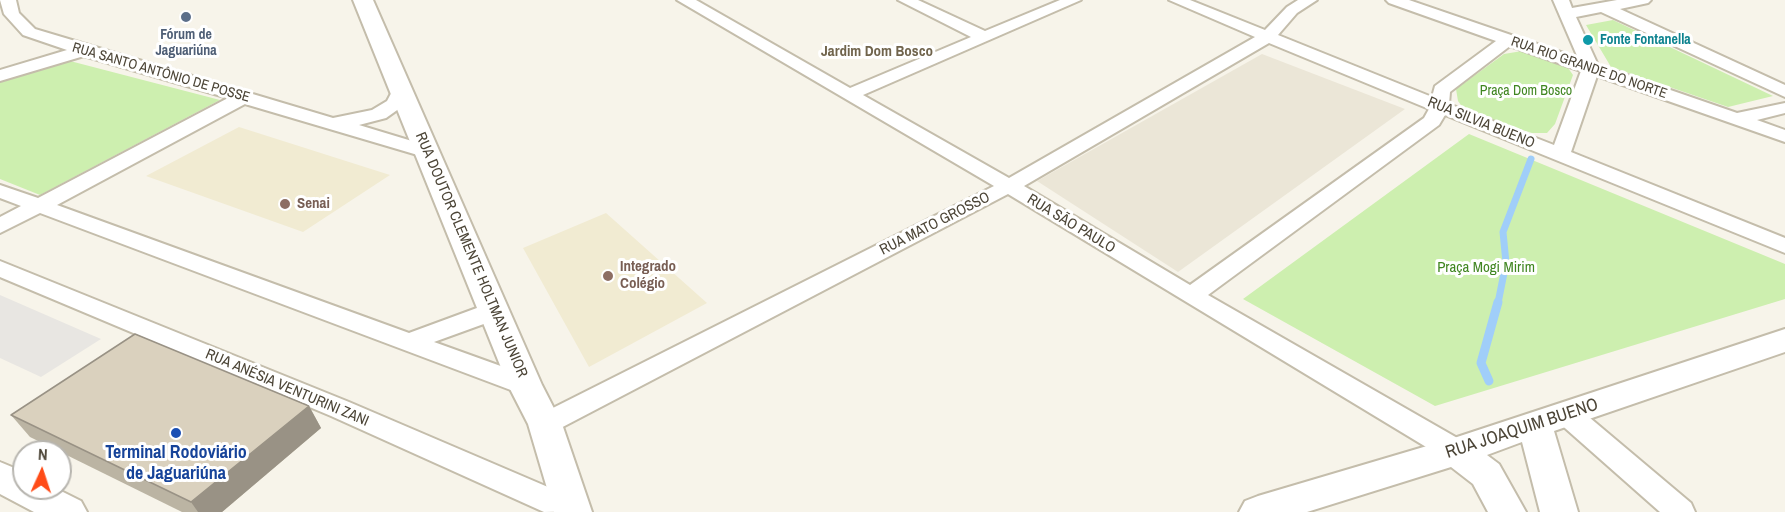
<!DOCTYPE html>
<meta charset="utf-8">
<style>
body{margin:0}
#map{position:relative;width:1785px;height:512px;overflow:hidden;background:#f7f4ea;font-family:"Archivo Narrow",sans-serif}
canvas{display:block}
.north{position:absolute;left:12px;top:440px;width:60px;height:60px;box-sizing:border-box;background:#fff;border:2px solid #b7b5af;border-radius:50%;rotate:3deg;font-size:16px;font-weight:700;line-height:24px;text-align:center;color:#4c4537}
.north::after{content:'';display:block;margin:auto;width:21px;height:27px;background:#ff4c18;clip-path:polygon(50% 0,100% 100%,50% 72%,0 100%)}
</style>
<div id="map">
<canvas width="1785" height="512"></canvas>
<div class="north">N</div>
</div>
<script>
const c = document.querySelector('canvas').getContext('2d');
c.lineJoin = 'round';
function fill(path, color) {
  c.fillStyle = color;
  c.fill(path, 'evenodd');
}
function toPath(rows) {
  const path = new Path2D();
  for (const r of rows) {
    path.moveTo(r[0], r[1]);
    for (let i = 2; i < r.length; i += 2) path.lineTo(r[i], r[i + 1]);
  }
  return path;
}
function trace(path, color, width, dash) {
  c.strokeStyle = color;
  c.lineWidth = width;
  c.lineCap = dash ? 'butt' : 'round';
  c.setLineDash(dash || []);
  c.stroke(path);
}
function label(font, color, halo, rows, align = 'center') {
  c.font = font + ' "Archivo Narrow",sans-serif';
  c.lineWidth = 6;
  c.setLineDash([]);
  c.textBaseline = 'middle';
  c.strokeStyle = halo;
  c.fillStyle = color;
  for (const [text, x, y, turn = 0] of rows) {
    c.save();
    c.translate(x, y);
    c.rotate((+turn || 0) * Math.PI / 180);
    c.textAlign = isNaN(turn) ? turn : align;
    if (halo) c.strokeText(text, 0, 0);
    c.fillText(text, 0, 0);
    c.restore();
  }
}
fill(toPath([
 [1262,54,1405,109,1178,272,1037,181]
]), '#ebe6d7');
fill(toPath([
 [239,127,390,175,303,232,146,176],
 [606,213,707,303,589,367,523,248]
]), '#f1ebd2');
fill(toPath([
 [1613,20,1773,96,1728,107,1611,67,1586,25],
 [1522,51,1566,65,1573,75,1555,124,1547,133,1532,133,1466,112,1458,101,1456,89,1504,54],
 [70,61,220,100,40,195,0,179,0,82],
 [1469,134,1785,264,1785,299,1435,406,1243,299]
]), '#cdefaf');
fill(toPath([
 [0,295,101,339,41,377,0,358]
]), '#e8e6e2');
trace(toPath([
 [1498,303,1506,263,1503,232,1531,159]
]), '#a0cef9', 7);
trace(toPath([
 [1489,381,1481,363,1498,302]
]), '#a0cef9', 9);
const minor = toPath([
 [0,0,16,0,19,13,35,29,333,118,372,110,387,101,396,84,408,84,411,88,400,108,386,118,359,125,435,148,438,152,435,156,421,156,245,104,57,205,409,333,485,305,494,303,503,305,506,311,503,317,434,342,534,378,538,385,534,392,525,395,516,392,40,213,0,233,0,217,21,206,0,198,0,185,38,198,228,98,84,56,0,81,0,70,67,50,23,35,4,14,0,0],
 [677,0,696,0,850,88,971,37,898,0,918,0,985,31,1060,0,1081,0,863,95,1009,178,1255,37,1169,0,1190,0,1265,30,1287,7,1298,0,1317,0,1297,13,1278,35,1432,97,1435,86,1496,41,1389,3,1386,0,1409,0,1578,58,1553,0,1569,0,1572,8,1617,0,1651,0,1648,3,1620,9,1785,85,1785,97,1601,12,1576,17,1598,65,1737,113,1785,103,1785,113,1757,120,1785,130,1785,142,1597,76,1571,152,1785,238,1785,253,1445,115,1439,125,1208,295,1466,443,1470,451,1466,459,1456,462,1446,459,1008,194,555,431,545,434,535,431,531,424,535,417,994,186,677,0],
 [1269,43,1429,109,1424,118,1190,285,1024,186,1269,43],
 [1510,46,1581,71,1554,145,1449,104,1450,92,1510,46],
 [0,261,349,402,583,502,587,511,544,512,331,416,0,277,0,261],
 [1567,404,1577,407,1691,503,1695,512,1660,512,1557,421,1554,414,1557,407,1567,404]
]);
const tertiary = toPath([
 [353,0,373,0,542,385,562,424,592,512,554,512,528,424,508,385,353,0],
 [1785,329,1785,352,1554,431,1578,512,1540,512,1522,442,1487,455,1499,464,1526,512,1488,512,1473,484,1451,467,1307,512,1239,512,1245,501,1258,496,1454,438,1785,329],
 [0,462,24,472,24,488,55,488,81,501,87,512,34,512,0,494,0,462]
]);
trace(minor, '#c4bdab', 4);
trace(tertiary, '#c4bdab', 4);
fill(minor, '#fff');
fill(tertiary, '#fff');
fill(toPath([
 [309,406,321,428,222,512,182,512,30,437,11,415]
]), '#bbb4a3');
fill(toPath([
 [309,406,321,428,222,512,198,512,191,502]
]), '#999285');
const building = toPath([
 [135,334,309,406,191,502,11,415,135,334]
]);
fill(building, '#dad1be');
trace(building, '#999285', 1.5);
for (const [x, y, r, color] of [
 [186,17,6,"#5c6f8a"],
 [1588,40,6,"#0f9aa8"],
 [285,204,6,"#8d6e63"],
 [608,276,6,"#8d6e63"],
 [176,433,6,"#1a4fb4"]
]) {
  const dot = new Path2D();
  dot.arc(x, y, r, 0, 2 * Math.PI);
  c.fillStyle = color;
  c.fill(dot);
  trace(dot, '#fff', 2);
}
label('bold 14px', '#4e5e75', '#fff', [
 ["Fórum de",186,35],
 ["Jaguariúna",186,51]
]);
label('bold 14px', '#0d838f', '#fff', [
 ["Fonte Fontanella",1600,40]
], 'left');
label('14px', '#4c4537', '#fff', [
 ["RUA RIO GRANDE DO NORTE",1589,68,19],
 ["RUA SANTO ANTÔNIO DE POSSE",161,73,16]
]);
label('14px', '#408621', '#fff', [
 ["Praça Dom Bosco",1526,91]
]);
label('bold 15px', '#70644c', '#fff', [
 ["Jardim Dom Bosco",877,52]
]);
label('15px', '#4c4537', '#fff', [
 ["RUA SILVIA BUENO",1481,123,22],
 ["RUA MATO GROSSO",935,224,-27],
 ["RUA SÃO PAULO",1071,224,31],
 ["RUA DOUTOR CLEMENTE HOLTMAN JUNIOR",471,255,67],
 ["RUA ANÉSIA VENTURINI ZANI",287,388,23]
]);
label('bold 15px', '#785e54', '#fff', [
 ["Senai",297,204],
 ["Integrado",620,267],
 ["Colégio",620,284]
], 'left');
label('15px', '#408621', '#fff', [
 ["Praça Mogi Mirim",1486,268]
]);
label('18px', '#4c4537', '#fff', [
 ["RUA JOAQUIM BUENO",1522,429,-18]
]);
label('bold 18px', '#164399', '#fff', [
 ["Terminal Rodoviário",176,453],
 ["de Jaguariúna",176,474]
]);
</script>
